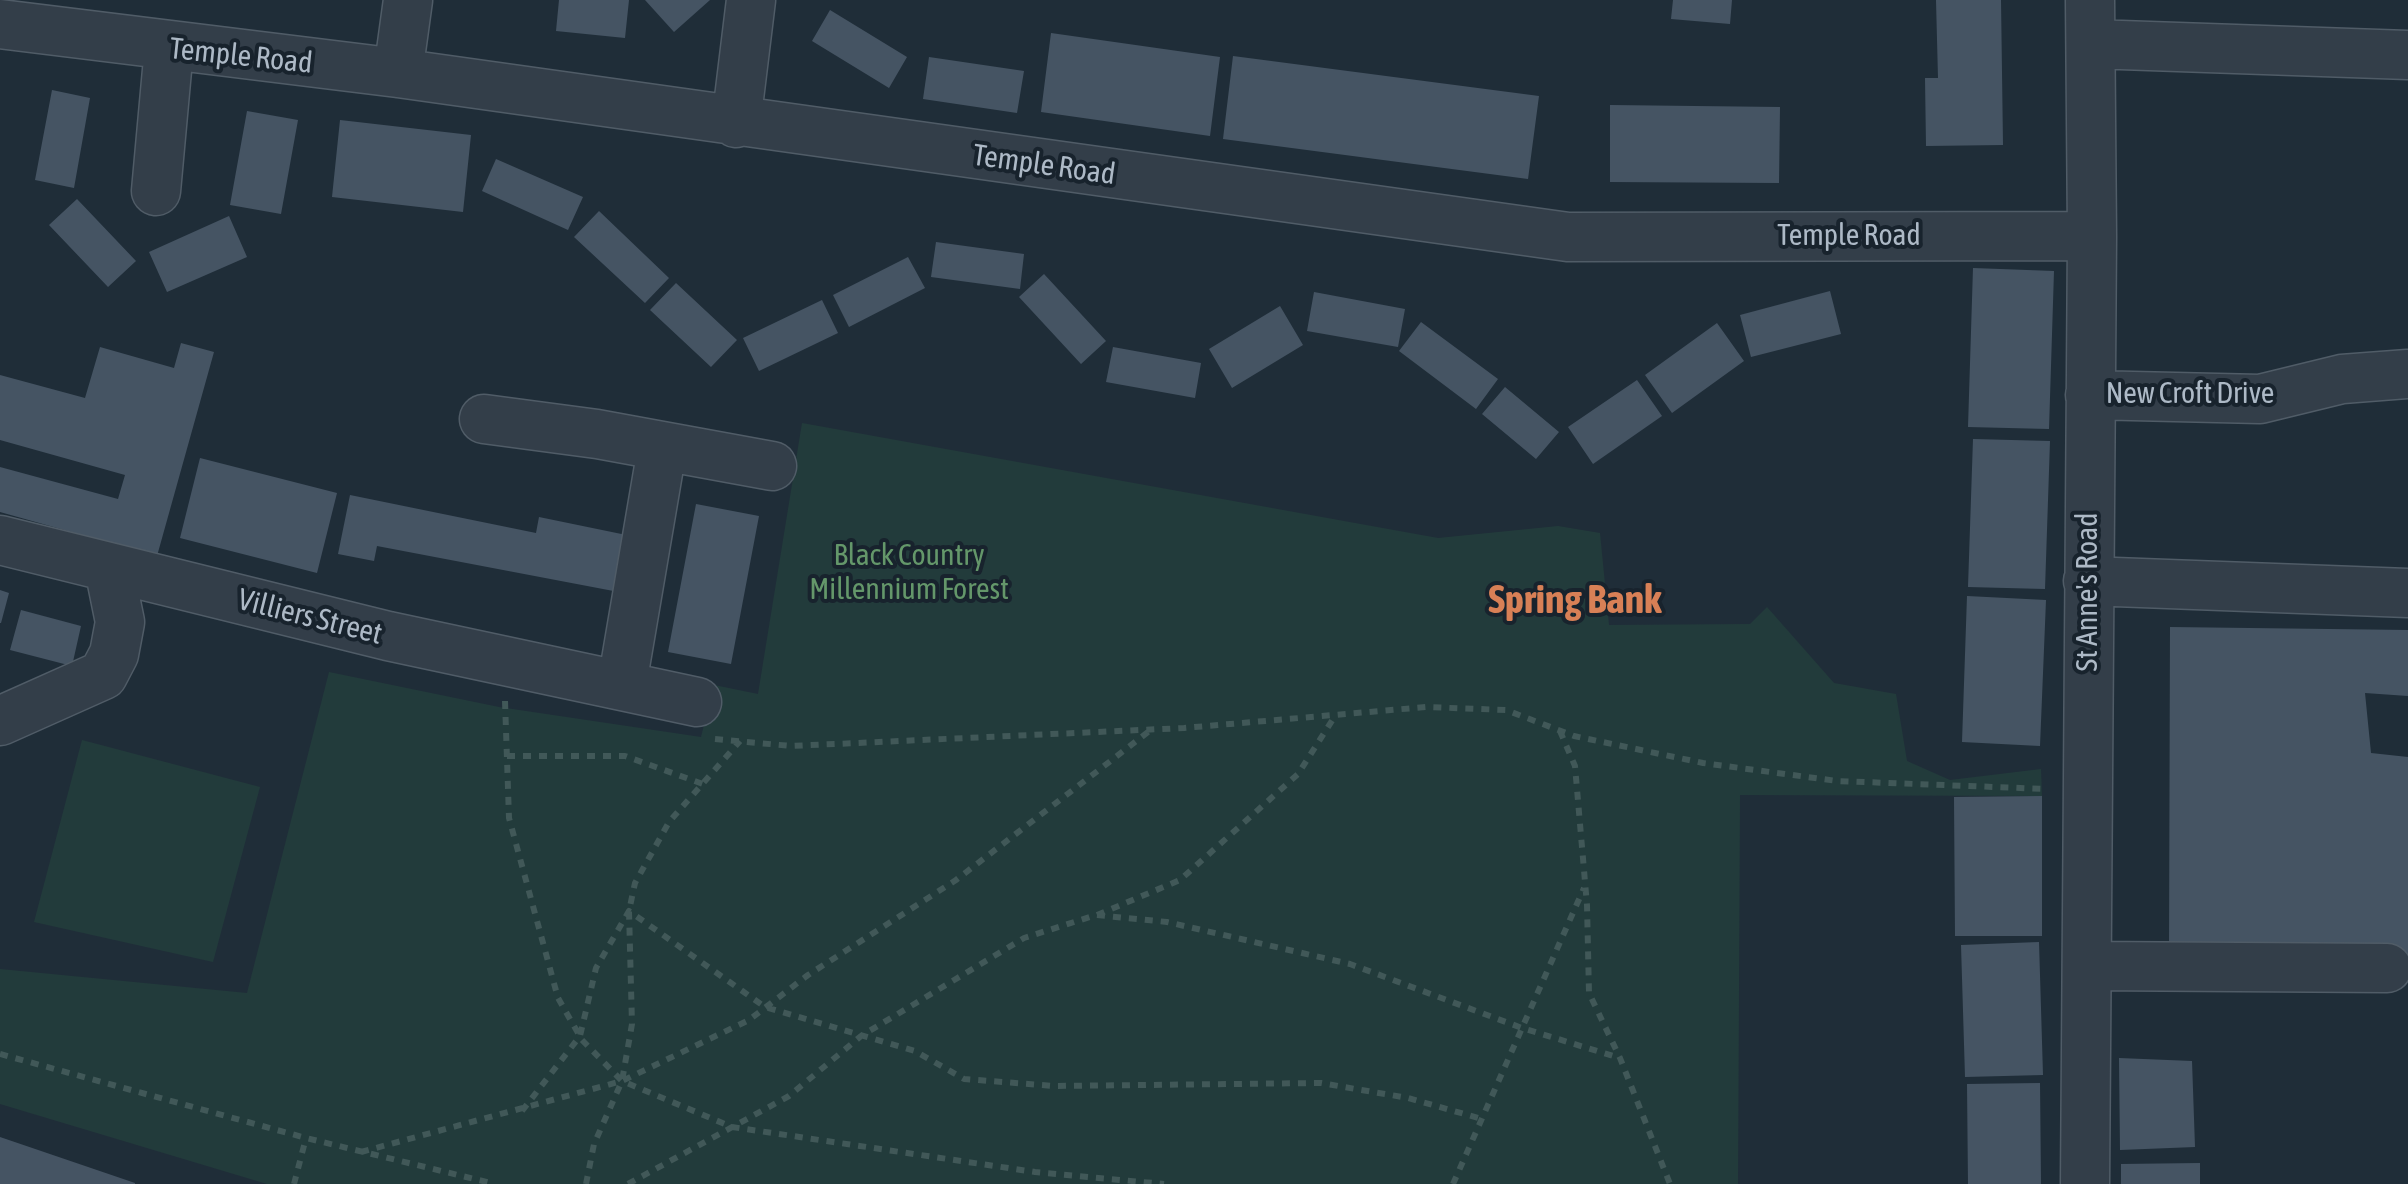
<!DOCTYPE html>
<style>
body{margin:0}
canvas{display:block;background:#1f2d38}
</style>
<canvas width="2408" height="1184"></canvas>
<script>
const c = document.querySelector('canvas').getContext('2d');
c.lineJoin = 'round';
function fill(path, color) {
  c.fillStyle = color;
  c.fill(path, 'evenodd');
}
function toPath(rows) {
  const path = new Path2D();
  for (const r of rows) {
    path.moveTo(r[0], r[1]);
    for (let i = 2; i < r.length; i += 2) path.lineTo(r[i], r[i + 1]);
  }
  return path;
}
function trace(path, color, width, dash) {
  c.strokeStyle = color;
  c.lineWidth = width;
  c.lineCap = dash ? 'butt' : 'round';
  c.setLineDash(dash || []);
  c.stroke(path);
}
function label(font, color, halo, rows, align = 'center') {
  c.font = font + ' "Asap Condensed",sans-serif';
  c.lineWidth = 8;
  c.setLineDash([]);
  c.textBaseline = 'middle';
  c.strokeStyle = halo;
  c.fillStyle = color;
  for (const [text, x, y, turn = 0] of rows) {
    c.save();
    c.translate(x, y);
    c.rotate((+turn || 0) * Math.PI / 180);
    c.textAlign = isNaN(turn) ? turn : align;
    if (halo) c.strokeText(text, 0, 0);
    c.fillText(text, 0, 0);
    c.restore();
  }
}
fill(toPath([
 [802,423,1438,538,1558,526,1600,533,1609,625,1750,624,1767,607,1834,683,1896,694,1907,761,1950,780,2041,769,2042,796,1740,795,1738,1184,267,1184,0,1104,0,969,247,993,329,672,499,707,701,737,714,685,758,694],
 [82,740,260,787,213,962,34,922]
]), '#223b3b');
fill(toPath([
 [559,0,629,0,625,38,556,31],
 [645,0,710,0,674,32],
 [1673,0,1732,0,1730,24,1671,19],
 [1936,0,2001,0,2003,145,1926,146,1925,78,1938,78],
 [830,10,907,57,889,88,812,41],
 [1051,33,1220,57,1210,136,1041,112],
 [1233,56,1539,96,1528,179,1223,139],
 [929,57,1024,71,1017,113,923,99],
 [52,90,90,98,74,188,35,180],
 [1610,105,1780,107,1779,183,1610,182],
 [247,111,298,120,281,214,230,205],
 [340,120,471,135,463,212,332,197],
 [496,159,583,197,568,230,482,191],
 [77,199,136,261,108,287,49,225],
 [599,211,669,278,645,303,574,237],
 [229,216,247,257,167,292,149,252],
 [936,242,1024,254,1020,289,931,277],
 [908,257,925,288,849,327,833,295],
 [1973,268,2054,271,2049,429,1968,427],
 [1044,274,1106,341,1081,364,1019,297],
 [676,283,737,340,711,367,650,310],
 [1830,291,1841,334,1751,357,1740,315],
 [1314,292,1405,309,1398,347,1307,331],
 [822,300,838,333,759,371,743,338],
 [1280,306,1303,345,1232,388,1209,349],
 [1421,322,1498,379,1476,409,1399,351],
 [1717,323,1744,361,1672,413,1645,375],
 [181,343,214,352,157,556,0,512,0,467,118,499,125,475,0,440,0,375,85,398,100,347,174,368],
 [1113,347,1201,363,1195,398,1106,382],
 [1637,380,1662,416,1593,464,1568,427],
 [1505,387,1559,432,1536,459,1482,414],
 [1973,439,2050,441,2045,589,1968,587],
 [200,458,337,493,317,573,180,538],
 [350,495,536,533,539,517,636,537,624,593,377,546,374,561,338,554],
 [696,504,759,516,731,664,668,652],
 [0,590,9,593,1,623,0,623],
 [1967,596,2046,600,2040,746,1962,742],
 [21,610,81,626,72,666,10,650],
 [2170,627,2408,630,2408,696,2365,693,2371,753,2408,757,2408,957,2169,956],
 [2042,796,2042,936,1955,936,1954,797],
 [2039,942,2043,1075,1965,1077,1961,945],
 [2119,1058,2192,1061,2195,1147,2120,1150],
 [2040,1083,2041,1184,1968,1184,1967,1084],
 [0,1137,135,1183,135,1184,0,1184],
 [2200,1163,2200,1184,2121,1184,2121,1164]
]), '#455463');
const minor = toPath([
 [0,24,398,73,1568,237,2092,236],
 [2092,44,2408,55],
 [398,73,408,0],
 [736,123,751,0],
 [156,191,169,48],
 [2090,395,2260,399,2342,379,2408,374],
 [484,419,597,434,772,466],
 [0,540,388,636,697,702],
 [2088,581,2408,593],
 [622,684,662,449],
 [0,721,103,675,114,654,120,622,109,568],
 [2089,966,2387,968],
 [2085,1184,2092,236,2090,0]
]);
trace(minor, '#505c67', 51);
trace(toPath([
 [505,701,509,818,558,998,582,1040,622,1081,732,1127,1035,1172,1164,1184],
 [1560,731,1575,766,1587,905,1589,993,1620,1058,1670,1184],
 [715,739,791,746,1184,728,1426,707,1506,710,1574,736,1703,763,1837,781,2047,789],
 [507,756,625,756,703,784],
 [1097,915,1180,880,1298,774,1335,716],
 [0,1054,306,1138,495,1184],
 [522,1111,580,1036,596,968,629,911,765,1007,915,1051,964,1079,1054,1086,1321,1083,1408,1098,1482,1119],
 [361,1152,622,1081,749,1020,808,975,956,880,1152,729],
 [294,1184,306,1138],
 [586,1184,594,1144,622,1081,632,1024,629,911,635,883,669,822,740,741],
 [628,1184,789,1096,861,1036,1024,938,1096,915,1167,922,1350,964,1522,1028,1620,1058],
 [1453,1184,1584,888]
]), '#415858', 6, [8, 8]);
trace(minor, '#333e49', 48);
label('30px', '#adb9c6', '#18232d', [
 ["Temple Road",241,56,6],
 ["Temple Road",1044,165,8],
 ["Temple Road",1849,236],
 ["New Croft Drive",2190,394],
 ["St Anne's Road",2088,592,-90],
 ["Villiers Street",310,617,14]
]);
label('30px', '#64976a', '#18232d', [
 ["Black Country",909,556],
 ["Millennium Forest",909,590]
]);
label('bold 40px', '#d88056', '#18232d', [
 ["Spring Bank",1575,600]
]);
</script>
